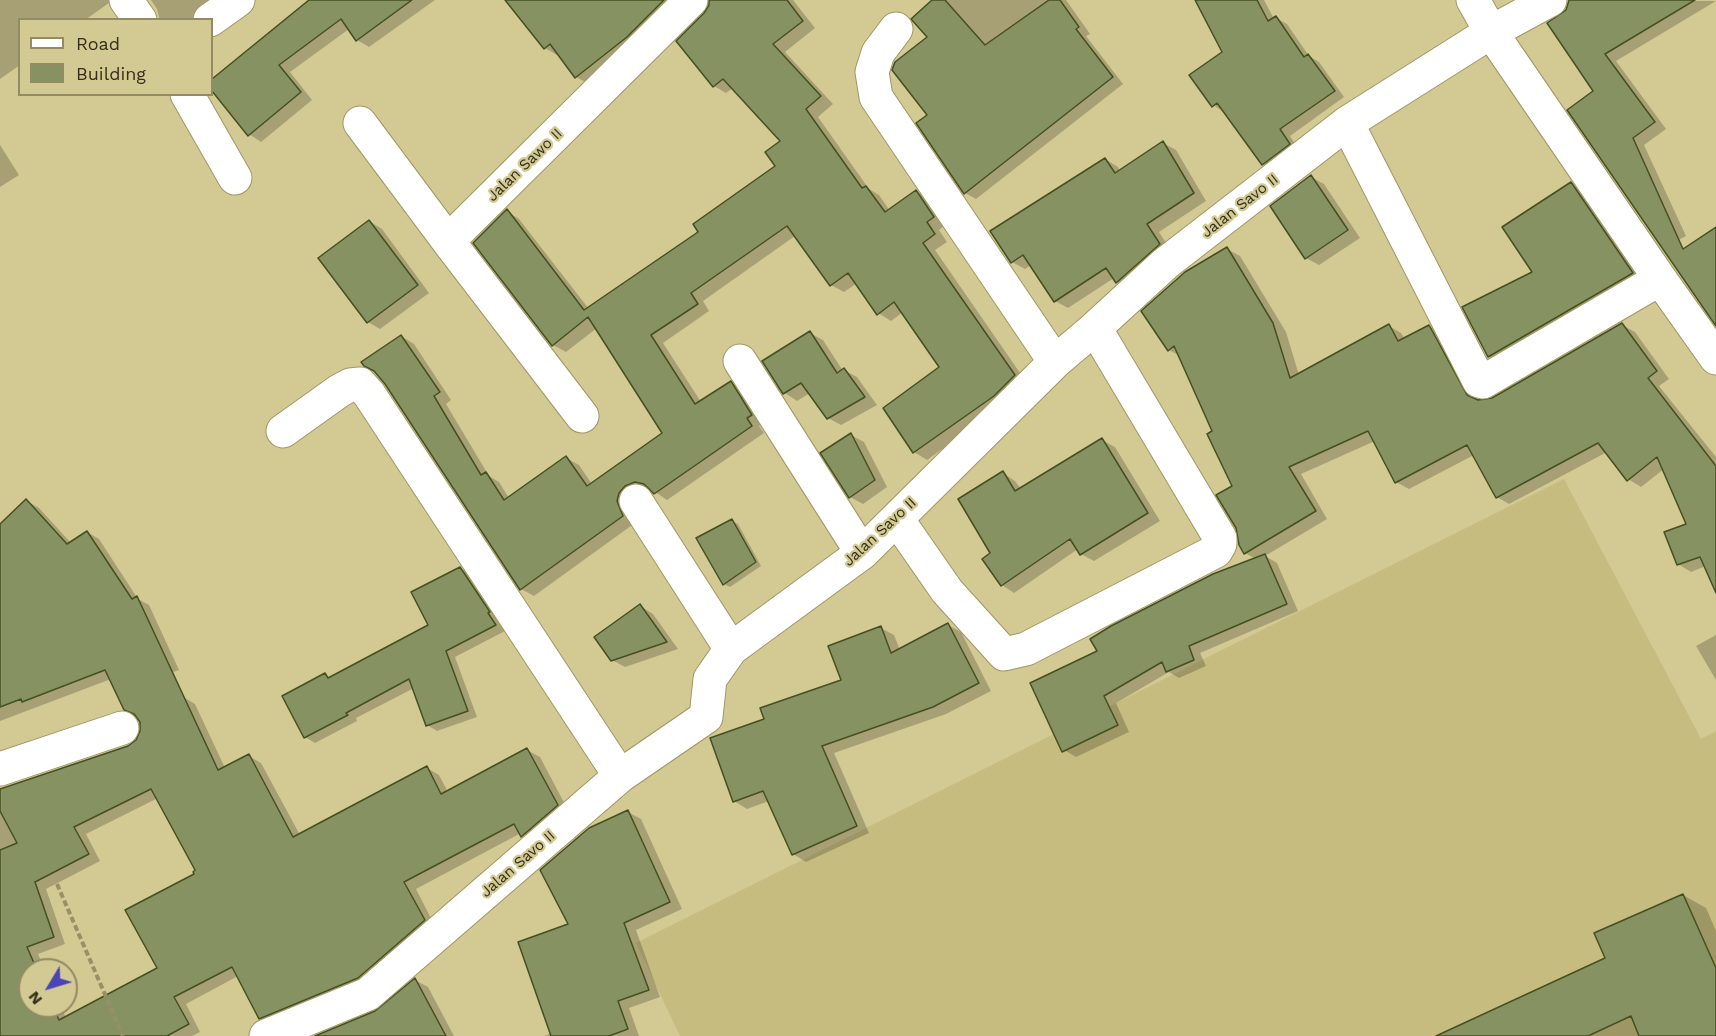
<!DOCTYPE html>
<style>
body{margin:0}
#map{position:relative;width:1716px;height:1036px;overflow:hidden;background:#d2c993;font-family:"Work Sans",sans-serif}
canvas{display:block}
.legend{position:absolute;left:18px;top:18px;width:195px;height:78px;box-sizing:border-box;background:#d2c993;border:2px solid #928b63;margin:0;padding:8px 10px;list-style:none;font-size:18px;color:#332f1a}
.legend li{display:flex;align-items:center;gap:12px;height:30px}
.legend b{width:30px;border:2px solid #928b63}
.north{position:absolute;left:18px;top:958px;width:60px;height:60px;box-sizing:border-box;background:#d2c993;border:2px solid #928b63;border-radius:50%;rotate:232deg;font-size:16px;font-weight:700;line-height:24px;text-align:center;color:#332f1a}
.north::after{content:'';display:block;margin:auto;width:21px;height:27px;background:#4b43ba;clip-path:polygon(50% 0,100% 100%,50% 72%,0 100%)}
</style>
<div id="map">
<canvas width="1716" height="1036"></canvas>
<ul class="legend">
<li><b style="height:8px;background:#fff"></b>Road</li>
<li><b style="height:16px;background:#869261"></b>Building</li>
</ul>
<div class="north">N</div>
</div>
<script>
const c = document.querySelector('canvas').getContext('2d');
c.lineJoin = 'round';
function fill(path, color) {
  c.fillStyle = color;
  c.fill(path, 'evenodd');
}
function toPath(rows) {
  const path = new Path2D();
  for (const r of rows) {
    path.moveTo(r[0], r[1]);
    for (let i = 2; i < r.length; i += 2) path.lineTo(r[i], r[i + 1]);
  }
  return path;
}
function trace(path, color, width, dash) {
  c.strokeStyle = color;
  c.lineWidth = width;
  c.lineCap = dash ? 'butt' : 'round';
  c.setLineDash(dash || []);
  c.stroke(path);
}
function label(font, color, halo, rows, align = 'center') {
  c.font = font + ' "Work Sans",sans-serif';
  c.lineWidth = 4.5;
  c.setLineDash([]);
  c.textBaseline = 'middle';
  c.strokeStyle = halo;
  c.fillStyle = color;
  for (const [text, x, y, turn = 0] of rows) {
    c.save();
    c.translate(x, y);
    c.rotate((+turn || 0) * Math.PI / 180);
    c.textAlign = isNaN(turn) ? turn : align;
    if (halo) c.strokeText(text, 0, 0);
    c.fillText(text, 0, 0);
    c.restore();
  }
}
fill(toPath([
 [1564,479,1701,739,1716,731,1716,1036,680,1036,636,943]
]), '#c7bc7f');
fill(toPath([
 [0,0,113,0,85,20,20,20,20,65,0,79],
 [151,0,236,0,212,20,160,20,157,9],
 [311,0,435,0,369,47,357,40,349,29,290,72,312,100,261,142,249,134,212,89,212,81],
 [524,0,684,0,589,84,576,77,559,54,557,55,545,48],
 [714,0,793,0,815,28,785,52,833,104,818,117,869,189,879,195,890,211,917,192,929,199,946,224,939,230,947,242,935,250,1027,383,1007,402,927,460,914,452,885,408,942,368,903,312,891,321,878,313,857,283,844,292,831,285,795,236,703,301,709,311,663,343,701,402,731,383,743,390,764,422,759,426,764,433,667,500,651,489,638,492,635,523,534,596,521,589,401,336,414,344,451,400,446,404,489,476,499,482,509,498,566,458,579,465,592,484,664,433,597,328,566,352,553,345,507,211,519,219,589,309,700,233,777,167,782,142,733,88,726,93,714,86,705,14],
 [934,0,1066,0,1090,34,1086,36,1123,84,976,199,965,193,929,115,929,37],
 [1197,0,1264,0,1274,19,1276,18,1287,24,1309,56,1319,62,1344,97,1290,136,1299,150,1273,170,1263,164,1224,112,1213,105,1224,52],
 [1570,0,1716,1,1616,61,1666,129,1644,145,1686,236,1669,245,1595,92,1567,11],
 [1163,143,1176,150,1206,201,1159,232,1172,252,1130,290,1117,282,1114,278,1068,308,1055,301,1031,265,1025,269,1012,262,1105,159,1118,167,1120,171],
 [0,145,19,175,0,187],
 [1311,177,1324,184,1360,238,1319,265,1306,258],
 [1571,184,1584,191,1645,280,1502,364,1489,356,1534,272],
 [369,221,382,229,429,293,380,329,368,322],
 [1227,249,1240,256,1286,332,1299,375,1389,326,1401,333,1405,339,1429,326,1442,334,1478,402,1492,400,1622,325,1635,332,1669,379,1659,386,1716,457,1716,562,1691,572,1678,564,1688,525,1664,469,1641,487,1628,479,1607,452,1509,504,1497,497,1474,455,1409,489,1396,482,1375,441,1301,474,1327,519,1265,556,1277,563,1298,611,1200,653,1206,666,1179,678,1169,672,1116,703,1129,732,1076,757,1064,750,1099,651,1256,559,1245,553,1234,486,1214,432,1180,356,1169,350],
 [810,333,823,340,843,371,844,370,857,377,877,405,841,425,828,418,810,393,797,401,785,393,764,362],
 [851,435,864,442,887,487,863,504,850,497],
 [1102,440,1115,447,1160,521,1094,561,1081,554,1078,549,1014,593,1002,585,993,554,1003,473,1015,481,1021,489],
 [27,501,39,508,71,543,87,532,99,539,138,599,149,605,179,670,125,689,111,679,0,721,0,534],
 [732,521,738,524,761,566,730,587,724,584],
 [460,568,470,574,505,631,455,657,477,717,437,731,427,725,414,688,356,718,357,721,315,743,305,737,325,675,331,678,430,625],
 [640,606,653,614,678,649,625,667,612,660],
 [948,625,961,632,991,691,946,714,834,753,869,833,806,862,793,854,769,801,747,809,734,801,765,720,843,681,881,628,894,635,900,650],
 [1716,635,1716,680,1696,646],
 [183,697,195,704,225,768,249,756,261,763,300,835,427,768,439,775,448,792,527,750,540,757,569,812,535,842,521,833,416,889,436,928,371,984,273,1025,260,1017,238,976,186,1004,200,1032,192,1036,0,1036,0,791,129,747,137,742,142,733,139,719],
 [158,798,198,871,159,969,66,1018,61,1006,30,1006,30,970,45,970,38,954,65,944,46,889,100,861,86,834],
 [628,812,641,819,682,909,636,930,660,997,629,1008,639,1036,544,1036,552,1033,570,924],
 [1683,895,1706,908,1716,931,1716,1036,1440,1036,1607,959],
 [415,980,428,987,454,1036,320,1036,376,1012]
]), '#0003');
const building = toPath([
 [309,0,412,0,356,41,341,19,279,65,301,92,248,136,212,91,212,79,309,0],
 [505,0,664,0,627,37,575,78,550,44,544,49,505,0],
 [709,0,787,0,803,21,773,44,821,96,806,109,862,188,866,186,885,212,916,190,934,217,927,222,935,234,923,243,1015,375,994,396,913,453,883,408,939,367,894,302,877,315,848,273,830,286,787,226,691,293,698,304,651,335,695,404,731,381,752,415,747,418,752,426,654,494,644,484,635,482,625,486,619,493,617,501,623,516,520,590,385,384,374,371,364,366,361,362,401,335,440,392,434,396,481,475,486,472,504,500,566,456,587,486,662,433,588,317,552,346,473,243,507,209,584,310,698,232,693,224,775,166,765,152,780,141,723,79,713,87,676,41,704,13,709,5,709,0],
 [932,0,945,0,985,45,1049,0,1060,0,1079,27,1076,29,1113,77,964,194,916,123,927,115,892,70,895,62,927,37,911,19,932,0],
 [1195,0,1257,0,1268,21,1276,16,1304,57,1308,54,1335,91,1280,129,1290,144,1262,165,1217,103,1212,107,1189,75,1222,52,1195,0],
 [1569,0,1695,0,1605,54,1655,122,1633,138,1683,249,1716,227,1716,326,1567,110,1593,91,1547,23,1566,10,1569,0],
 [1163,141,1194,193,1147,224,1160,244,1116,283,1106,268,1054,302,1023,255,1011,263,990,231,1105,158,1115,173,1163,141],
 [1311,175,1348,230,1305,259,1270,206,1311,175],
 [1571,182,1633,273,1488,357,1462,307,1532,272,1502,227,1571,182],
 [369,220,418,285,367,323,318,258,369,220],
 [1227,247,1273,323,1290,378,1389,324,1398,341,1429,325,1467,395,1478,400,1492,398,1622,323,1657,371,1648,378,1716,466,1716,593,1700,557,1677,565,1664,532,1686,524,1657,457,1627,481,1598,443,1496,498,1467,445,1395,483,1368,431,1289,467,1316,511,1244,554,1239,545,1236,528,1216,495,1232,486,1207,434,1212,431,1174,346,1168,351,1141,311,1185,272,1227,247],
 [810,331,837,373,844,368,865,397,827,419,801,383,783,394,762,361,810,331],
 [851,433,875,480,849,498,820,453,851,433],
 [1102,438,1148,513,1080,555,1070,539,1001,586,982,559,990,553,958,499,1003,471,1015,491,1102,438],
 [26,499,67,544,87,531,132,599,137,596,218,770,249,754,293,837,427,766,441,794,527,748,558,805,521,837,514,824,404,882,425,920,358,978,259,1019,232,967,174,997,189,1024,167,1036,0,1036,0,850,17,843,0,811,0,789,128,746,136,740,140,731,140,722,134,714,124,710,105,670,22,702,21,699,0,707,0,524,26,499],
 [151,789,195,870,193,872,194,874,125,910,157,968,59,1020,53,1006,30,1006,30,970,37,970,27,947,54,937,35,882,89,854,74,827,151,789],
 [732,519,756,562,723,585,696,538,732,519],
 [1265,554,1287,604,1189,646,1194,660,1166,672,1162,662,1104,696,1118,725,1062,752,1030,683,1097,651,1090,639,1111,626,1213,574,1265,554],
 [460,567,490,612,488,613,496,625,446,651,468,711,426,726,409,679,346,713,348,715,304,738,282,696,325,673,328,678,428,625,411,592,460,567],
 [640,604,667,642,611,661,594,637,640,604],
 [948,623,979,683,933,707,822,746,857,826,792,855,763,791,733,802,710,738,764,719,760,708,841,680,828,646,881,626,891,653,948,623],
 [628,810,670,902,624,923,649,990,618,1001,628,1029,609,1036,551,1036,518,942,568,924,540,870,589,828,628,810],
 [1683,894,1716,968,1716,1036,1639,1036,1631,1016,1588,1036,1436,1036,1605,958,1594,933,1683,894],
 [415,978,446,1036,315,1036,375,1011,415,978]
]);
fill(building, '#869261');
trace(building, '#455020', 1.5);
const minor = toPath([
 [126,0,140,20],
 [1473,0,1491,32,1550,0],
 [210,20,238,0],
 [896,29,878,53,872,72,876,97,1055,362],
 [187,94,235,178],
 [360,123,448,241],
 [1347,123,1479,381,1483,382,1660,279],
 [740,361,862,553],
 [582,416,448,241,691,0],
 [283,431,339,391,350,385,360,384,369,394,620,776],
 [636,501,731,649],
 [897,519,947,591,1004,654,1026,649,1216,551,1220,544,1220,538,1095,328],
 [0,769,122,728],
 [266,1036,368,994,620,776,706,717,710,679,731,649,862,553,1055,362,1095,328,1166,263,1347,123,1491,32,1660,279,1716,358]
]);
trace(minor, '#a09764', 35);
trace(toPath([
 [57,884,123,1036]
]), '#979066', 4, [6, 3]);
trace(minor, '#fff', 33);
label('15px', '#332f1a', '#d2c993', [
 ["Jalan Sawo II",525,165,-44],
 ["Jalan Savo II",1240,206,-38],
 ["Jalan Savo II",880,532,-43],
 ["Jalan Savo II",518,864,-41]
]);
</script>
